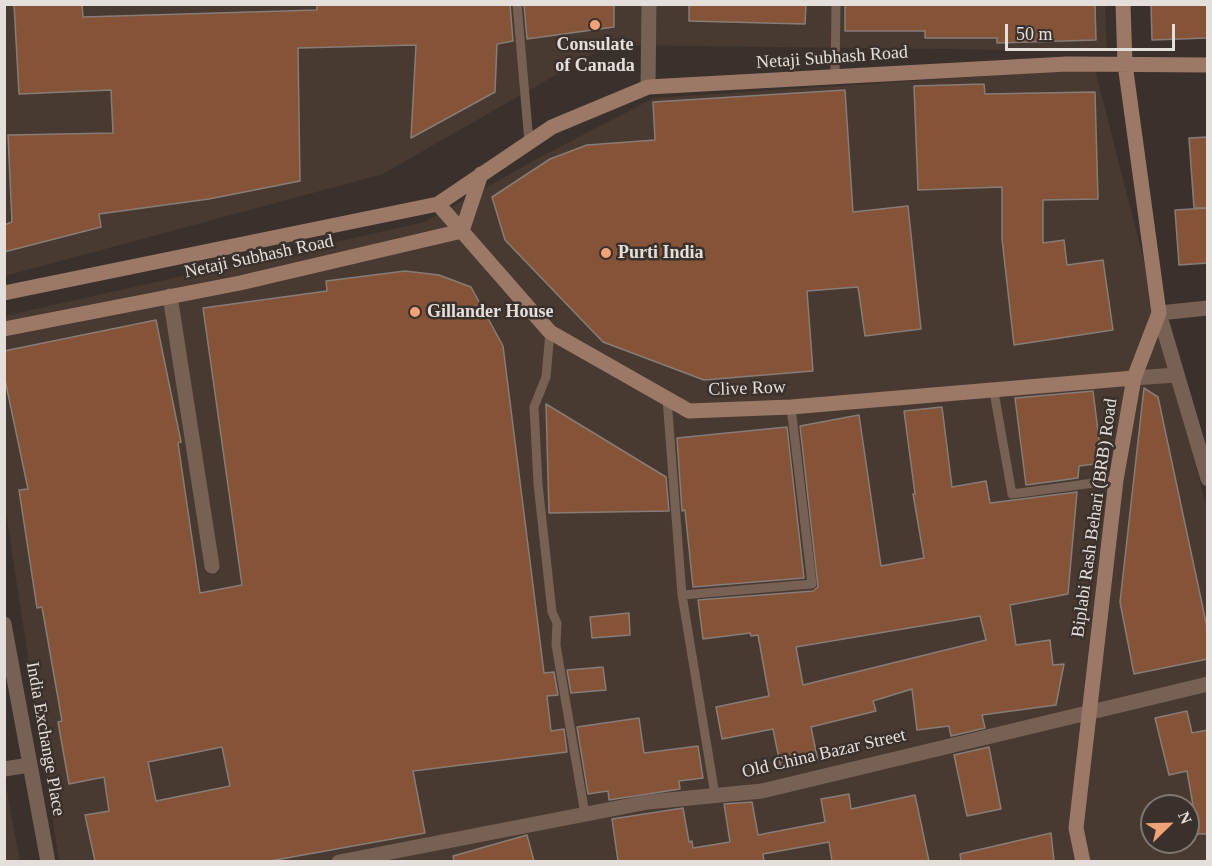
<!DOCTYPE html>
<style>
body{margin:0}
#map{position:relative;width:1212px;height:866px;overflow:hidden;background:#3a312c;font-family:Georgia,serif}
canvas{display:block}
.frame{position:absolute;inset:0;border:6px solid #e5dfdc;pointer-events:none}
.north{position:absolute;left:1140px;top:794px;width:60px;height:60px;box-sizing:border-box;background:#3a312c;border:2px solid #7e7772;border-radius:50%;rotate:67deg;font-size:16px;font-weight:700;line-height:24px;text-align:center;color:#e5dfdc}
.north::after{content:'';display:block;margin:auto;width:21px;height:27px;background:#efa377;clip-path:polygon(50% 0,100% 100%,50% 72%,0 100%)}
.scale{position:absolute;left:1005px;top:24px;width:170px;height:27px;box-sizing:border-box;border:3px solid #e5dfdc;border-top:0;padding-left:8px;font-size:18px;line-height:21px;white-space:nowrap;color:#e5dfdc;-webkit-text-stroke:4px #3a312c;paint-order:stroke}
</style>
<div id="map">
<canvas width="1212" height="866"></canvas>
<div class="frame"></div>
<div class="north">N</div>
<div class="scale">50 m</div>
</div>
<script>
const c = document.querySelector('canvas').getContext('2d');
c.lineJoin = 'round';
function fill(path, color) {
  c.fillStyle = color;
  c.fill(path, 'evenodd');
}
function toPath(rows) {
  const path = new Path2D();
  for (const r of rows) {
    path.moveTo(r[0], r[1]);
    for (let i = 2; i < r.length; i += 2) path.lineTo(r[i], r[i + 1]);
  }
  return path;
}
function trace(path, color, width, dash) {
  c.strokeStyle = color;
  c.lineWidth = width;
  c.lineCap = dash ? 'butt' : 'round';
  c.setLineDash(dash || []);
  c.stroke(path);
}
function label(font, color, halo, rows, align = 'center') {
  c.font = font + ' Georgia,serif';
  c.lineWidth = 5;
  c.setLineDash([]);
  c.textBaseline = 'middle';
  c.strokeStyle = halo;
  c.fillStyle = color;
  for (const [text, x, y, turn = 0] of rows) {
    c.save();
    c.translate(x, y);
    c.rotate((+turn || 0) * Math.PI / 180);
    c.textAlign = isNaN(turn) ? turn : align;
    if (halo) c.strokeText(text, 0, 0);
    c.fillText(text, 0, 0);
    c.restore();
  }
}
fill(toPath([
 [5,5,1105,5,1107,51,608,45,383,174,5,276],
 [1095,69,1207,509,1207,861,59,861,5,506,4,316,425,222,542,156,654,98],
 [1152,806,1188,806,1188,842,1152,842],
 [4,781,5,781,20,861,5,861]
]), '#483931');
const building = toPath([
 [14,4,82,4,83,17,317,10,317,4,510,4,513,41,497,44,495,92,411,138,416,45,298,48,300,181,209,199,99,214,101,227,4,252,4,225,12,222,8,135,113,133,111,90,19,94,14,4],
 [524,4,614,4,614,27,527,39,524,4],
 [689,4,806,4,805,24,689,21,689,4],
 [845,4,1095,4,1096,40,997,43,997,38,925,38,925,31,845,31,845,4],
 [1151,4,1208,4,1208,38,1152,40,1151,4],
 [984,84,985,94,1095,92,1098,199,1043,200,1043,243,1064,240,1067,265,1103,260,1113,330,1014,345,1002,239,1002,187,918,190,914,86,984,84],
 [845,90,853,212,908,206,921,329,865,336,858,287,807,291,813,371,704,380,603,342,505,240,492,197,550,159,587,145,655,140,653,102,845,90],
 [1208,137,1208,208,1194,208,1189,138,1208,137],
 [1208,208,1208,263,1179,265,1175,210,1208,208],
 [405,271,439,275,471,287,503,346,544,673,554,672,558,695,547,696,551,731,564,729,567,752,413,771,425,833,270,861,95,861,85,815,109,811,104,777,69,784,58,722,62,721,42,607,37,608,19,490,28,489,4,375,4,351,156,320,181,442,178,443,200,593,242,585,203,308,327,291,326,281,405,271],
 [222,747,230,786,156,801,148,762,222,747],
 [1144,388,1158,397,1208,632,1208,659,1134,674,1120,602,1144,388],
 [1093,391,1102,463,1079,466,1078,478,1026,485,1015,398,1093,391],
 [546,404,666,477,669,511,549,513,546,404],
 [942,407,952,487,986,481,990,503,1077,492,1068,594,1010,605,1016,645,1050,640,1053,665,1064,664,1056,705,982,715,985,728,951,736,949,726,917,730,912,689,873,701,876,711,811,727,818,761,781,769,773,729,722,739,716,707,769,696,758,635,751,636,750,633,703,639,698,600,813,591,818,587,800,426,859,415,881,566,924,558,913,494,915,494,904,411,942,407],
 [980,616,986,640,803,685,796,647,980,616],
 [787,427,804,578,693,587,685,510,682,511,677,438,787,427],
 [629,613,630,635,592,638,590,617,629,613],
 [603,667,606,690,571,693,567,670,603,667],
 [1187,711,1192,733,1208,730,1208,834,1198,834,1187,771,1169,775,1155,718,1187,711],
 [639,718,644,753,698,746,703,778,679,781,680,789,609,800,608,791,588,794,577,727,639,718],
 [989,747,1001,809,967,816,954,755,989,747],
 [849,794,851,809,915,795,929,861,832,861,829,842,763,854,764,861,618,861,612,819,683,808,689,842,692,841,693,848,730,842,724,804,752,802,758,835,825,822,821,799,849,794],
 [1051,833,1054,861,961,861,960,854,1051,833],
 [527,835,534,861,454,861,453,856,527,835]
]);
fill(building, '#855438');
trace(building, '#877d77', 1.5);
trace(toPath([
 [517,4,529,142],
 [835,77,836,4],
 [550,332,546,377,534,407,538,484,552,612,557,623,556,645,585,814],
 [994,392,1012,494,1116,480],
 [667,399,682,595,812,584,791,407],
 [682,595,715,795]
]), '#776054', 9);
trace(toPath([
 [648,87,649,4],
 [170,296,212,566],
 [4,769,30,765],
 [339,862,648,802,762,791,1208,684]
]), '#776054', 15);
trace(toPath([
 [1208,308,1159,313,1208,479],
 [1134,378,1176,375],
 [4,624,48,862]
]), '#776054', 15);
trace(toPath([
 [438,204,550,332,689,411,791,407,1134,378],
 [462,231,481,174],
 [4,293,438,204,552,127,648,87,1067,64,1208,65],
 [4,329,240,283,462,231],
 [1083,862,1076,828,1116,480,1134,378,1159,313,1125,64,1123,4]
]), '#9c7966', 15);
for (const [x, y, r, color] of [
 [595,25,6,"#efa377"],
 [606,253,6,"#efa377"],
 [415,312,6,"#efa377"]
]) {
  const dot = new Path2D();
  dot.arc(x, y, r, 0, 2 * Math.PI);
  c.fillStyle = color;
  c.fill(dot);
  trace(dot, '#3a312c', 2);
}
label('bold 18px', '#e5dfdc', '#3a312c', [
 ["Consulate",595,45,"center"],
 ["of Canada",595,66,"center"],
 ["Purti India",618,253],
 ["Gillander House",427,312]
], 'left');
label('18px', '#e5dfdc', '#3a312c', [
 ["Netaji Subhash Road",832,58,-4],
 ["Netaji Subhash Road",259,257,-12],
 ["Clive Row",747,389,-2],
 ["Biplabi Rash Behari (BRB) Road",1095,518,-82],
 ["India Exchange Place",45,739,80],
 ["Old China Bazar Street",824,754,-13]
]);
</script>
